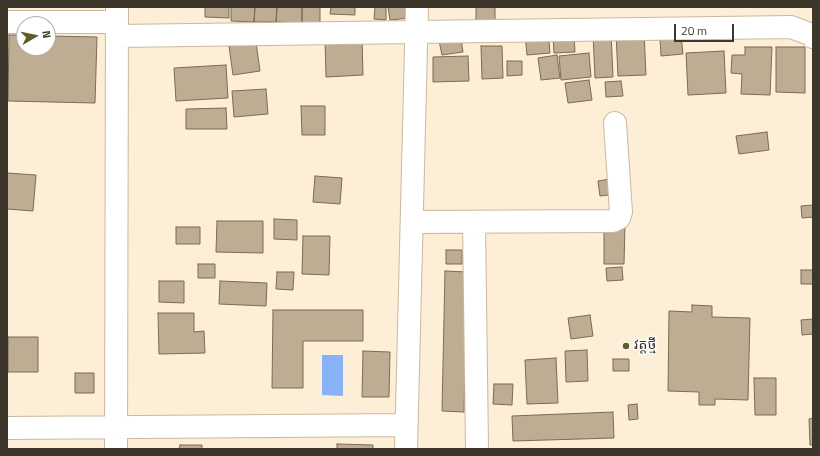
<!DOCTYPE html>
<meta charset="utf-8">
<style>
body{margin:0}
#map{position:relative;width:820px;height:456px;overflow:hidden;background:#fceed7;font-family:"Titillium Web",sans-serif}
canvas{display:block}
.frame{position:absolute;inset:0;border:8px solid #3d362b;pointer-events:none}
.north{position:absolute;left:16px;top:16px;width:40px;height:40px;box-sizing:border-box;background:#fff;border:1px solid #b1afaa;border-radius:50%;rotate:81deg;font-size:11px;font-weight:700;line-height:16px;text-align:center;color:#3d362b}
.north::after{content:'';display:block;margin:auto;width:14px;height:18px;background:#5c5d2a;clip-path:polygon(50% 0,100% 100%,50% 72%,0 100%)}
.scale{position:absolute;left:674px;top:24px;width:60px;height:18px;box-sizing:border-box;border:2px solid #3d362b;border-top:0;padding-left:5px;font-size:12px;line-height:14px;white-space:nowrap;color:#3d362b;-webkit-text-stroke:3px #fff;paint-order:stroke}
</style>
<div id="map">
<canvas width="820" height="456"></canvas>
<div class="frame"></div>
<div class="north">N</div>
<div class="scale">20 m</div>
</div>
<script>
const c = document.querySelector('canvas').getContext('2d');
c.lineJoin = 'round';
function fill(path, color) {
  c.fillStyle = color;
  c.fill(path, 'evenodd');
}
function toPath(rows) {
  const path = new Path2D();
  for (const r of rows) {
    path.moveTo(r[0], r[1]);
    for (let i = 2; i < r.length; i += 2) path.lineTo(r[i], r[i + 1]);
  }
  return path;
}
function trace(path, color, width, dash) {
  c.strokeStyle = color;
  c.lineWidth = width;
  c.lineCap = dash ? 'butt' : 'round';
  c.setLineDash(dash || []);
  c.stroke(path);
}
function label(font, color, halo, rows, align = 'center') {
  c.font = font + ' "Titillium Web","Noto Sans Khmer",sans-serif';
  c.lineWidth = 3;
  c.setLineDash([]);
  c.textBaseline = 'middle';
  c.strokeStyle = halo;
  c.fillStyle = color;
  for (const [text, x, y, turn = 0] of rows) {
    c.save();
    c.translate(x, y);
    c.rotate((+turn || 0) * Math.PI / 180);
    c.textAlign = isNaN(turn) ? turn : align;
    if (halo) c.strokeText(text, 0, 0);
    c.fillText(text, 0, 0);
    c.restore();
  }
}
fill(toPath([
 [322,355,343,355,343,396,322,395]
]), '#87b2f7');
const building = toPath([
 [205,7,229,7,229,18,205,17,205,7],
 [231,7,255,7,254,22,231,21,231,7],
 [255,7,277,7,276,22,254,22,255,7],
 [277,7,302,7,302,23,276,22,277,7],
 [302,7,320,7,320,24,302,23,302,7],
 [331,7,355,7,355,15,330,14,331,7],
 [375,7,386,7,386,20,374,19,375,7],
 [388,7,408,7,409,18,390,20,388,7],
 [476,7,495,7,495,21,476,21,476,7],
 [548,31,550,53,527,55,525,34,548,31],
 [644,31,646,75,618,76,616,33,644,31],
 [611,32,613,77,595,78,593,34,611,32],
 [460,33,463,52,442,55,438,36,460,33],
 [574,34,575,52,554,53,553,35,574,34],
 [9,35,24,35,24,48,48,48,48,36,97,37,95,103,8,101,9,35],
 [681,35,683,54,661,56,660,37,681,35],
 [362,38,363,75,326,77,325,40,362,38],
 [256,42,260,71,233,75,229,46,256,42],
 [481,46,502,46,503,78,482,79,481,46],
 [745,47,772,47,770,95,741,94,742,74,731,73,732,55,745,55,745,47],
 [776,47,805,47,805,93,776,92,776,47],
 [724,51,726,93,688,95,686,53,724,51],
 [589,53,591,77,561,80,559,56,589,53],
 [557,55,560,78,541,80,538,58,557,55],
 [468,56,469,81,433,82,433,57,468,56],
 [507,61,522,61,522,75,507,76,507,61],
 [226,65,228,98,176,101,174,68,226,65],
 [589,80,592,100,568,103,565,83,589,80],
 [621,81,623,96,606,97,605,82,621,81],
 [266,89,268,114,234,117,232,91,266,89],
 [301,106,325,106,325,135,302,135,301,106],
 [226,108,227,129,186,129,186,109,226,108],
 [767,132,769,150,739,154,736,136,767,132],
 [7,173,36,175,33,211,7,209,7,173],
 [315,176,342,178,340,204,313,202,315,176],
 [615,178,617,194,600,196,598,181,615,178],
 [813,205,813,217,802,218,801,206,813,205],
 [274,219,297,220,297,240,274,239,274,219],
 [217,221,263,221,263,253,216,252,217,221],
 [604,224,625,224,624,264,604,264,604,224],
 [176,227,200,227,200,244,176,244,176,227],
 [303,236,330,236,329,275,302,274,303,236],
 [446,250,462,250,462,264,446,264,446,250],
 [198,264,215,264,215,278,198,278,198,264],
 [622,267,623,280,607,281,606,268,622,267],
 [801,270,813,270,813,284,801,284,801,270],
 [445,271,467,272,464,412,442,411,445,271],
 [277,272,294,272,293,290,276,289,277,272],
 [159,281,184,281,184,303,159,302,159,281],
 [220,281,267,283,266,306,219,304,220,281],
 [692,305,712,306,712,317,750,318,748,400,715,399,715,405,699,405,699,392,668,391,669,311,692,312,692,305],
 [273,310,363,310,363,341,303,341,303,388,272,388,273,310],
 [158,313,194,313,194,332,204,331,205,353,159,354,158,313],
 [590,315,593,336,571,339,568,318,590,315],
 [813,319,813,334,802,335,801,320,813,319],
 [8,337,38,337,38,372,8,372,8,337],
 [587,350,588,381,566,382,565,351,587,350],
 [363,351,390,352,389,397,362,397,363,351],
 [556,358,558,403,527,404,525,360,556,358],
 [613,359,629,359,629,371,613,371,613,359],
 [75,373,94,373,94,393,75,393,75,373],
 [754,378,776,378,776,415,755,415,754,378],
 [494,384,513,384,512,405,493,404,494,384],
 [637,404,638,419,629,420,628,405,637,404],
 [613,412,614,438,513,441,512,416,613,412],
 [813,418,813,445,810,445,809,419,813,418],
 [337,444,373,445,373,449,337,449,337,444],
 [180,445,202,445,202,449,179,449,180,445]
]);
fill(building, '#bead92');
trace(building, '#7b6b52', 1);
const minor = toPath([
 [7,22,116,22],
 [117,36,791,27,812,35,813,37],
 [412,222,613,221,619,218,621,212,615,123],
 [474,222,477,449],
 [7,428,406,425],
 [116,449,117,7],
 [406,449,417,7]
]);
trace(minor, '#cab99e', 24);
trace(minor, '#fff', 22);
for (const [x, y, r, color] of [
 [626,346,4,"#5c5d2a"]
]) {
  const dot = new Path2D();
  dot.arc(x, y, r, 0, 2 * Math.PI);
  c.fillStyle = color;
  c.fill(dot);
  trace(dot, '#fff', 1.5);
}
label('14px', '#3d362b', '#fff', [
 ["វត្តថ្មី",634,346]
], 'left');
</script>
